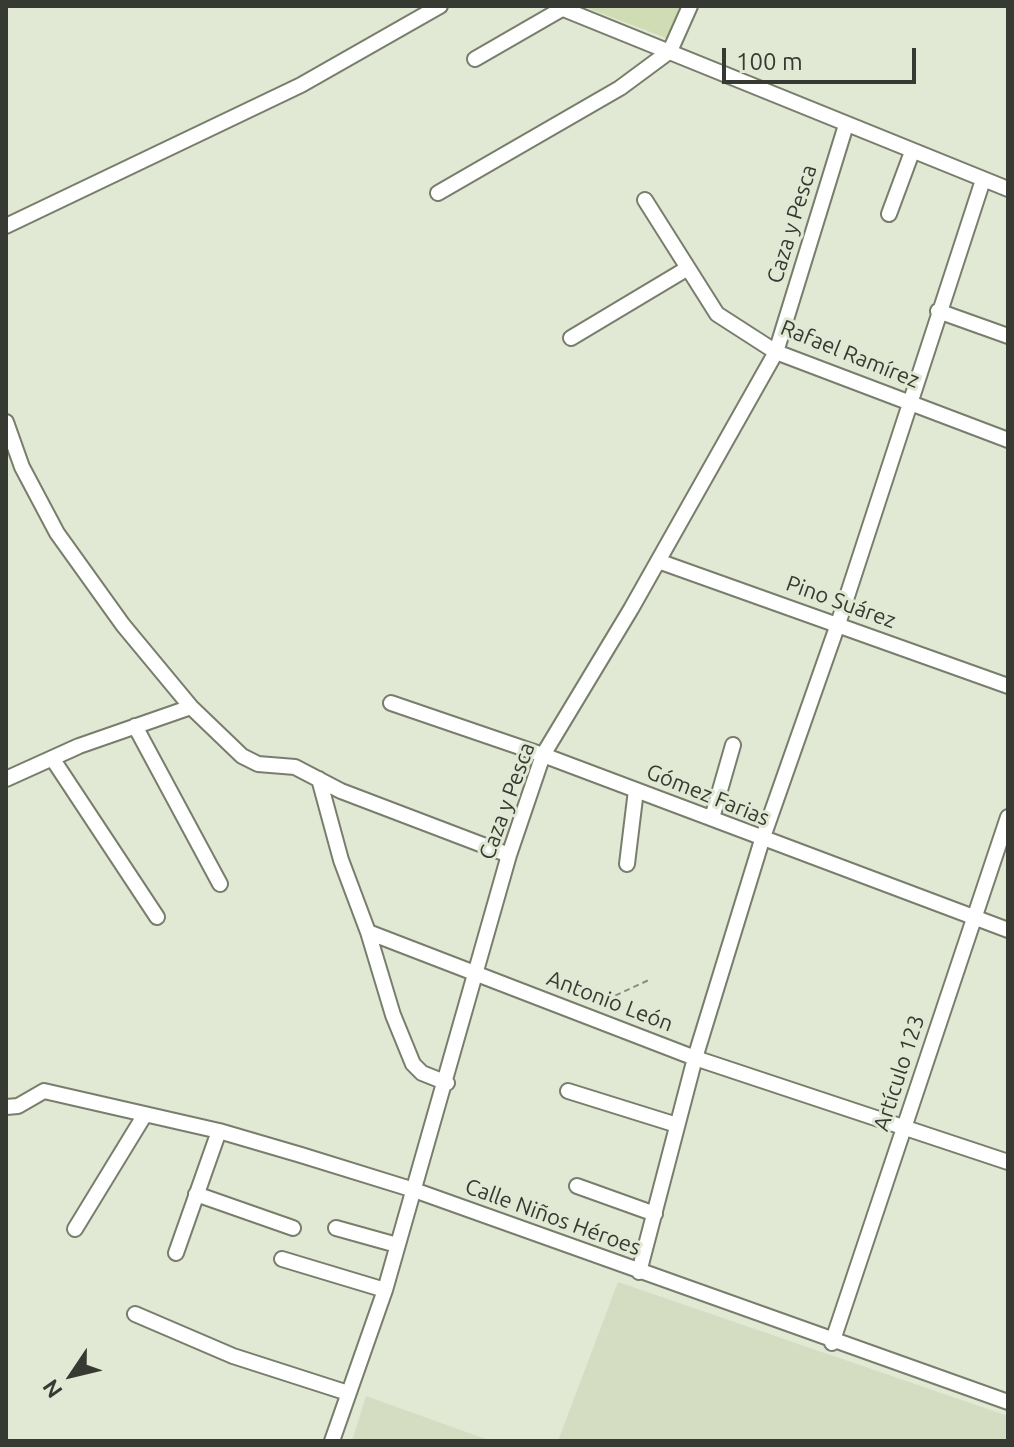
<!DOCTYPE html>
<meta charset="utf-8">
<style>
body{margin:0}
#map{position:relative;width:1014px;height:1447px;overflow:hidden;background:#e1e8d4;font-family:Ubuntu,sans-serif}
canvas{display:block}
.frame{position:absolute;inset:0;border:8px solid #373a32;pointer-events:none}
.north{position:absolute;left:32px;top:1335px;width:80px;height:80px;-webkit-text-stroke:6px #e1e8d4;paint-order:stroke;rotate:235deg;font-size:22px;font-weight:700;line-height:32px;text-align:center;color:#373a32}
.north::after{content:'';display:block;margin:auto;width:28px;height:36px;background:#373a32;clip-path:polygon(50% 0,100% 100%,50% 72%,0 100%)}
.scale{position:absolute;left:722px;top:48px;width:194px;height:36px;box-sizing:border-box;border:4px solid #373a32;border-top:0;padding-left:10px;font-size:24px;line-height:28px;white-space:nowrap;color:#373a32;-webkit-text-stroke:6px #e1e8d4;paint-order:stroke}
</style>
<div id="map">
<canvas width="1014" height="1447"></canvas>
<div class="frame"></div>
<div class="north">N</div>
<div class="scale">100 m</div>
</div>
<script>
const c = document.querySelector('canvas').getContext('2d');
c.lineJoin = 'round';
function fill(path, color) {
  c.fillStyle = color;
  c.fill(path, 'evenodd');
}
function toPath(rows) {
  const path = new Path2D();
  for (const r of rows) {
    path.moveTo(r[0], r[1]);
    for (let i = 2; i < r.length; i += 2) path.lineTo(r[i], r[i + 1]);
  }
  return path;
}
function trace(path, color, width, dash) {
  c.strokeStyle = color;
  c.lineWidth = width;
  c.lineCap = dash ? 'butt' : 'round';
  c.setLineDash(dash || []);
  c.stroke(path);
}
function label(font, color, halo, rows, align = 'center') {
  c.font = font + ' Ubuntu,sans-serif';
  c.lineWidth = 6;
  c.setLineDash([]);
  c.textBaseline = 'middle';
  c.strokeStyle = halo;
  c.fillStyle = color;
  for (const [text, x, y, turn = 0] of rows) {
    c.save();
    c.translate(x, y);
    c.rotate((+turn || 0) * Math.PI / 180);
    c.textAlign = isNaN(turn) ? turn : align;
    if (halo) c.strokeText(text, 0, 0);
    c.fillText(text, 0, 0);
    c.restore();
  }
}
fill(toPath([
 [618,1282,1008,1416,1008,1441,558,1441],
 [366,1396,491,1441,352,1441]
]), '#d4ddc2');
fill(toPath([
 [582,6,685,6,671,40]
]), '#d0ddb4');
const street = toPath([
 [556,6,1008,189],
 [475,59,567,6],
 [438,193,620,88,670,51,690,6],
 [645,200,717,314,776,352,1008,440],
 [889,214,912,152],
 [6,226,301,85,440,6],
 [938,311,1008,336],
 [571,338,688,268],
 [6,422,22,467,57,533,123,625,191,707,242,756,258,764,295,767,341,791,509,855],
 [658,561,1008,686],
 [391,703,543,755,1008,930],
 [135,726,220,884],
 [52,758,157,917],
 [6,779,79,746,191,707],
 [319,779,341,860,368,932],
 [712,818,733,745],
 [627,864,636,790],
 [447,1083,422,1073,413,1064,393,1015,368,932,695,1058,1008,1162],
 [568,1091,677,1125],
 [6,1107,18,1106,44,1091,219,1131,301,1155,414,1190,1008,1402],
 [577,1186,655,1214],
 [196,1194,293,1228],
 [336,1228,397,1245],
 [75,1229,144,1116],
 [176,1253,219,1131],
 [282,1259,385,1290],
 [639,1272,695,1058,762,840,838,624,983,180],
 [135,1314,233,1356,348,1393],
 [832,1343,1008,817],
 [332,1441,385,1290,509,855,543,755,631,609,776,352,846,125]
]);
trace(street, '#787e6c', 18);
trace(toPath([
 [597,1004,651,979]
]), '#898e80', 2, [6, 4]);
trace(street, '#fff', 14);
label('22px', '#373a32', '#e1e8d4', [
 ["Caza y Pesca",792,224,-73],
 ["Rafael Ramírez",850,354,22],
 ["Pino Suárez",841,602,20],
 ["Gómez Farias",708,795,22],
 ["Caza y Pesca",507,801,-70],
 ["Antonio León",610,1001,21],
 ["Artículo 123",899,1073,-72],
 ["Calle Niños Héroes",553,1217,20]
]);
</script>
